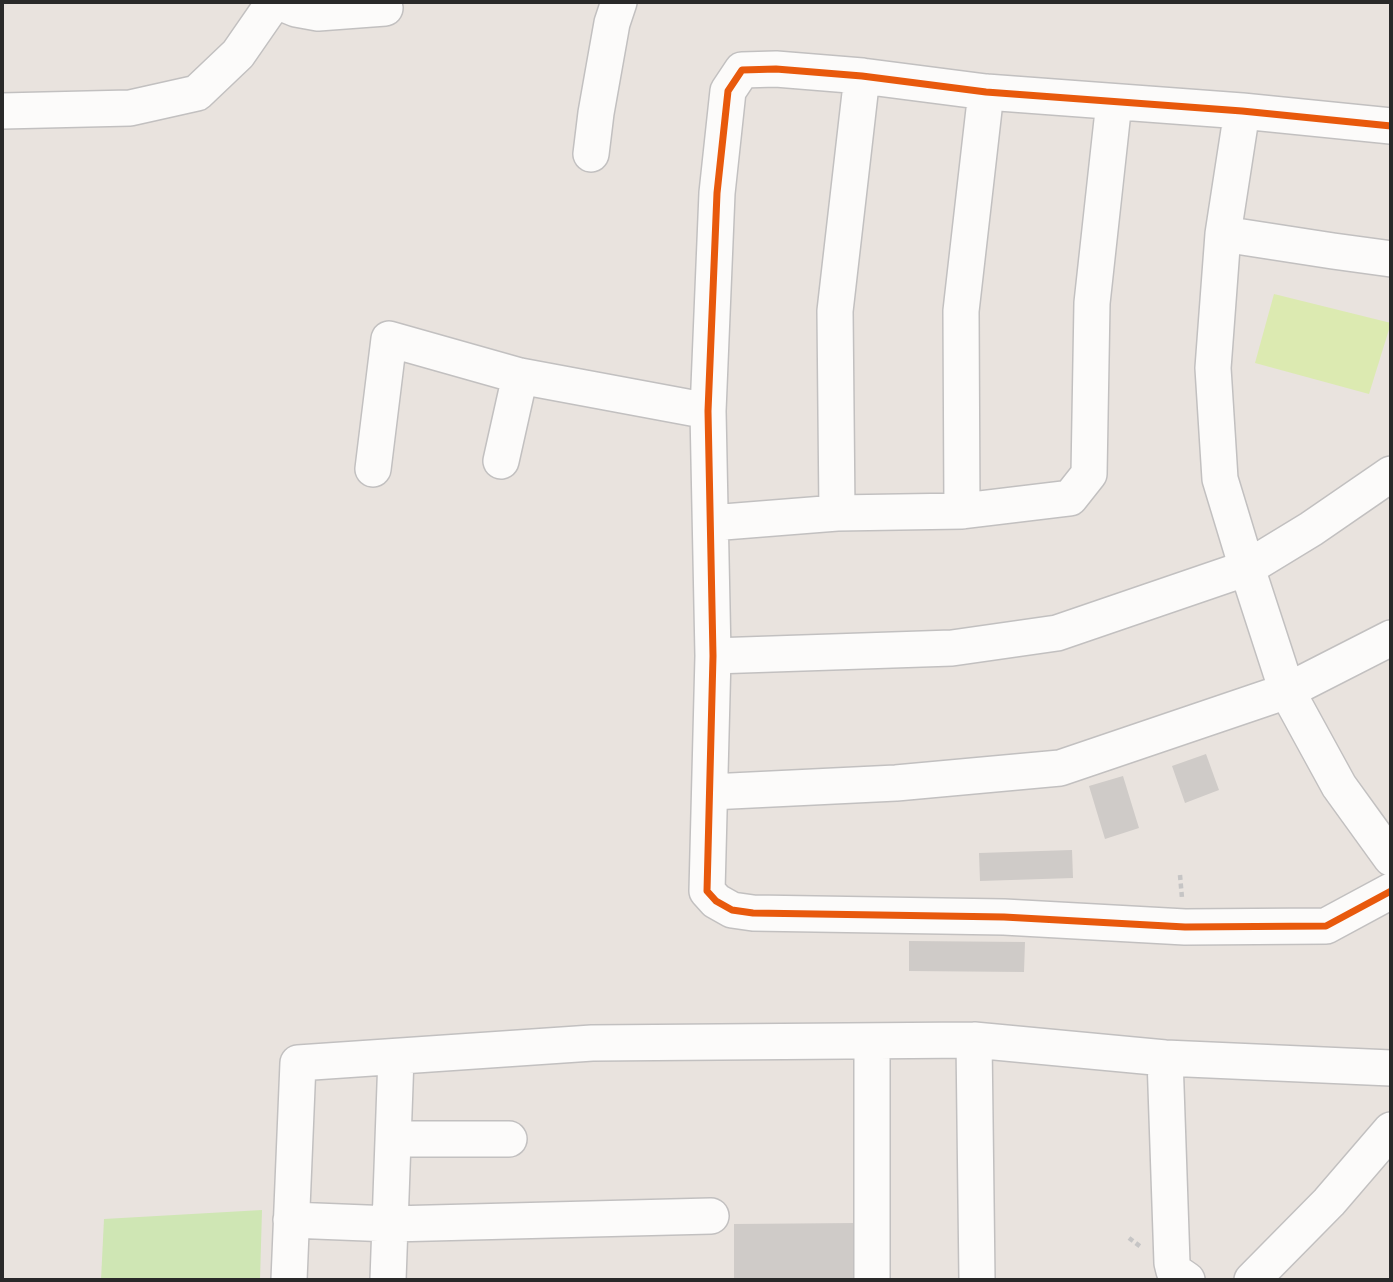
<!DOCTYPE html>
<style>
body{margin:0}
#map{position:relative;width:1393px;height:1282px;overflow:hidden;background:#e9e3de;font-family:Karla,sans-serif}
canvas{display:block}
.frame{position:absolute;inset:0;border:4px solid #292929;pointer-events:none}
</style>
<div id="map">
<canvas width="1393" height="1282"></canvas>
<div class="frame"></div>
</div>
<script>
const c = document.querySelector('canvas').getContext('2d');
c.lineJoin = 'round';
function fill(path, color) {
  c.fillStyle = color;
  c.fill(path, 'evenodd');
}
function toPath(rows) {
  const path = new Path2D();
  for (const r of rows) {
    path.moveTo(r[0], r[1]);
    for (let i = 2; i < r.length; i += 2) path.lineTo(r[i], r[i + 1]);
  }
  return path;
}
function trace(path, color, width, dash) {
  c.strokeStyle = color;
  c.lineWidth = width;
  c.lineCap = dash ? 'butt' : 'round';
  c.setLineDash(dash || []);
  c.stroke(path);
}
fill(toPath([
 [262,1210,260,1280,101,1280,104,1219]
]), '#cfe6b4');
fill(toPath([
 [1274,294,1391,323,1369,394,1255,363]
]), '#dceab1');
fill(toPath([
 [1206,754,1219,790,1185,803,1172,766],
 [1123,776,1139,828,1105,839,1089,786],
 [1072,850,1073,878,980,881,979,853],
 [909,941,1025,942,1024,972,909,971],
 [856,1223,856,1280,734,1280,734,1224]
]), '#cfcbc8');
const minor = toPath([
 [279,2,296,9,318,13,385,8],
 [2,111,130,108,197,93,238,54,274,2],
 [1242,111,1223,234,1213,368,1220,479,1247,568,1287,691,1339,786,1391,858],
 [1391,126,1242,111,986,92,862,76,776,69,742,70,728,91,717,193,708,411,713,656,707,891,716,901,732,910,753,913,1004,917,1185,927,1326,926,1391,891],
 [591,154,596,113,612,23,619,2],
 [1223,234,1333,251,1391,259],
 [501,461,520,376],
 [373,469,389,339,520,376,708,411],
 [962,511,961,311,986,92],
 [837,513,835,311,862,76],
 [711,523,837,513,962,511,1070,498,1089,474,1092,303,1114,102],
 [713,656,952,648,1057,633,1247,568,1311,529,1391,474],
 [710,792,896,783,1060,768,1287,691,1391,638],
 [974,1040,977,1280],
 [872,1042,872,1280],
 [1165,1058,1172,1263,1174,1271,1187,1280],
 [394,1139,509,1139],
 [291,1220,391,1224,711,1216],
 [289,1280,298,1063,592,1043,974,1040,1165,1058,1391,1068],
 [388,1280,396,1057],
 [1252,1280,1329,1202,1391,1130]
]);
trace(minor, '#c2c0c0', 38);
trace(toPath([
 [1180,875,1182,898],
 [1129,1238,1141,1247]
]), '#c6c5c5', 4.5, [5, 3.5]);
trace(minor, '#fcfbfa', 35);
trace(toPath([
 [1391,126,1242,111,986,92,862,76,776,69,742,70,728,91,717,193,708,411,713,656,707,891,716,901,732,910,753,913,1004,917,1185,927,1326,926,1391,891]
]), '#e8590c', 7);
</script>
